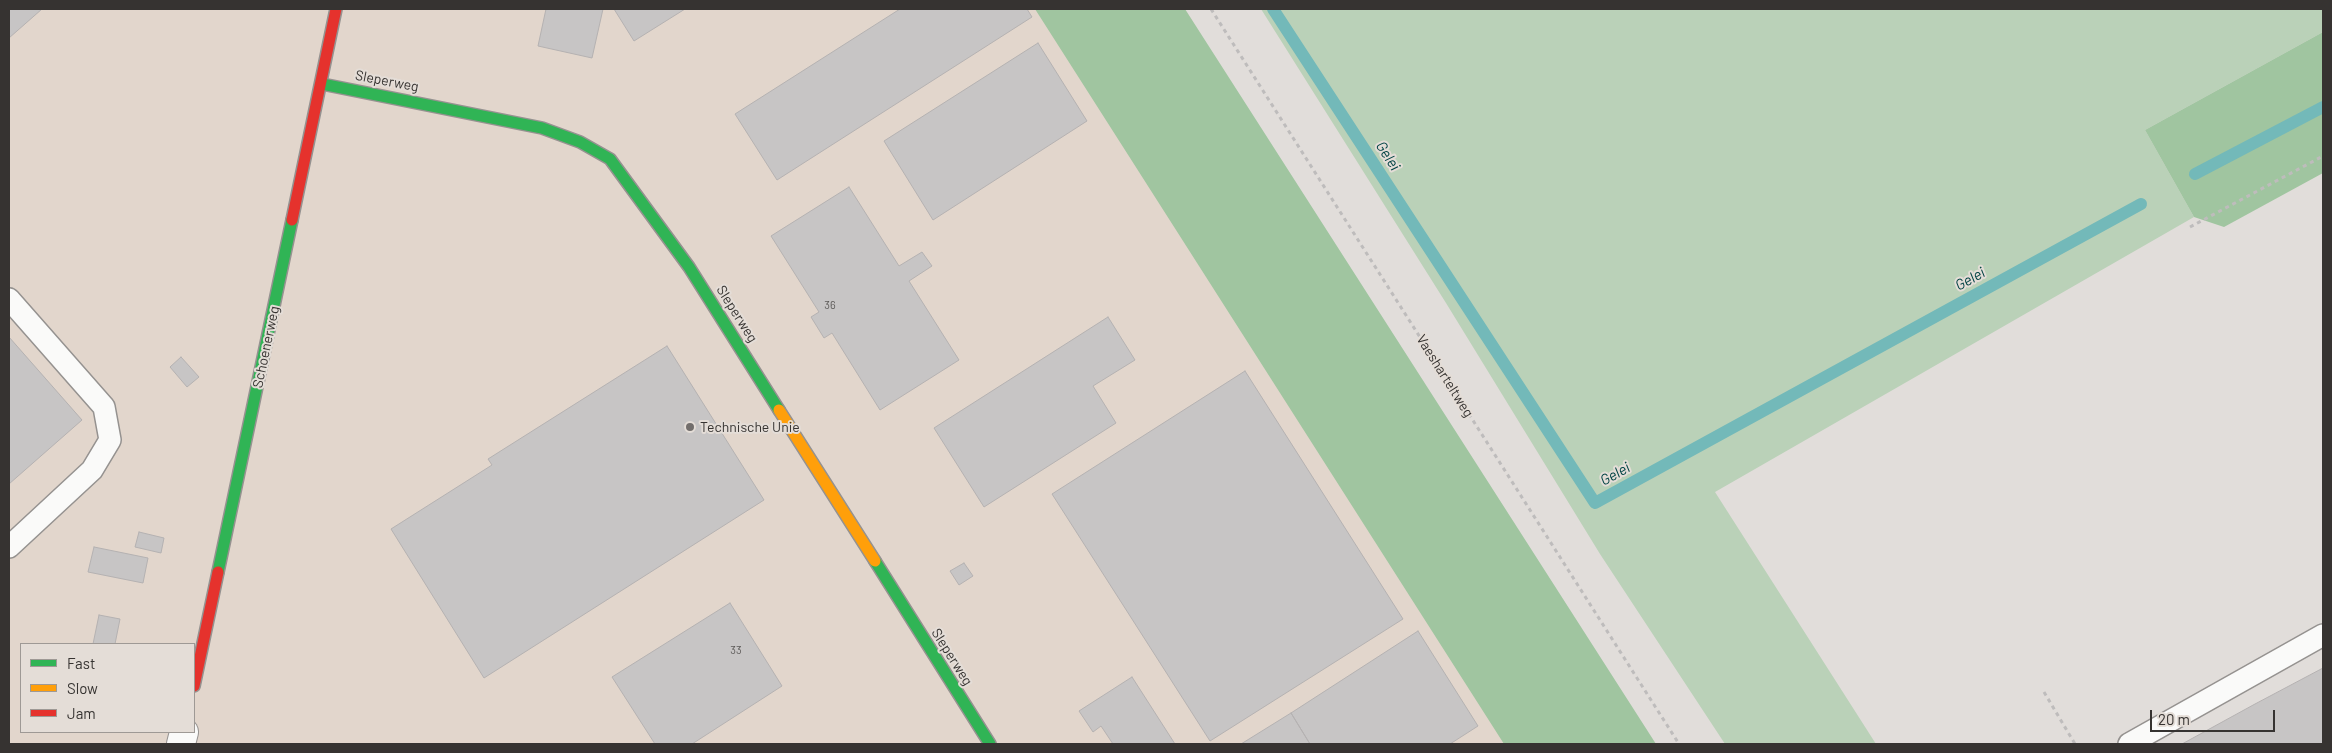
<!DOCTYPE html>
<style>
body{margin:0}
#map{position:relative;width:2332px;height:753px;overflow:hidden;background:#e1ddda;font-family:Barlow,sans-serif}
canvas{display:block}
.frame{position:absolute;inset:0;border:10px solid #363331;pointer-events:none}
.legend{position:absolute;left:20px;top:643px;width:175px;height:90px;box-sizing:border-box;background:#e4ddd7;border:1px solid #9e9995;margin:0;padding:6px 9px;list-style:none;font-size:15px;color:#363331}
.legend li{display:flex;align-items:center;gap:10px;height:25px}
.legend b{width:25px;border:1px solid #9e9995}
.scale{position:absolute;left:2150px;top:710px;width:125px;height:22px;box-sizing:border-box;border:2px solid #363331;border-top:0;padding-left:6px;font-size:15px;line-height:18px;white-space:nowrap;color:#363331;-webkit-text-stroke:4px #e4ddd7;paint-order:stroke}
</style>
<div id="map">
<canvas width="2332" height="753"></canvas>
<div class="frame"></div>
<ul class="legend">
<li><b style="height:6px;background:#30b455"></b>Fast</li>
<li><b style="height:6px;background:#ff9f0a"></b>Slow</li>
<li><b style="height:6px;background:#e5322d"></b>Jam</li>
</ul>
<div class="scale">20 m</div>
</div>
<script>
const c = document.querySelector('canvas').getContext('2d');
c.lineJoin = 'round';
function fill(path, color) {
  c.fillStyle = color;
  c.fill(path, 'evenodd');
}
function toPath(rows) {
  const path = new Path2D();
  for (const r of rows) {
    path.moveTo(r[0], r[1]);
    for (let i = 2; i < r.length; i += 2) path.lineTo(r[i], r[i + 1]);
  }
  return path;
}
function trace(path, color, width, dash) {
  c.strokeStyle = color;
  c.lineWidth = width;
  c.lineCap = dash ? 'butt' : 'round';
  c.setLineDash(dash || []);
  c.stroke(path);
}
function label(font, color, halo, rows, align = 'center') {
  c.font = font + ' Barlow,sans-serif';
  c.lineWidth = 4;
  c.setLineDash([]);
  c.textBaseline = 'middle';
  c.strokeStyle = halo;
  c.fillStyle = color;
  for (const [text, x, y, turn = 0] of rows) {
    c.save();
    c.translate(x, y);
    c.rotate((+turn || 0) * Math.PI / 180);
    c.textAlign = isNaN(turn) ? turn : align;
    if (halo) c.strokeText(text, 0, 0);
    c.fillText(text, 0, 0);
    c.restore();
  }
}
fill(toPath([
 [9,9,1185,9,1640,744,9,744],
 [21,644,194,644,194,732,21,732]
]), '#e2d6cc');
fill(toPath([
 [1261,9,2323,9,2323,32,2145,130,2194,217,1715,492,1876,744,1725,744,1600,554,1446,303]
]), '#bad1b8');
fill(toPath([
 [1035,9,1185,9,1656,744,1504,744],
 [2323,32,2323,173,2224,227,2194,217,2145,130]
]), '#a0c5a0');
trace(toPath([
 [1273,9,1595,503,2141,204],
 [2195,174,2323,107]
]), '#73b9b9', 12);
const building = toPath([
 [9,9,42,9,9,38,9,9],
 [546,9,603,9,592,58,538,46,546,9],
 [614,9,685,9,634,41,614,9],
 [900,9,1027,9,1032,17,777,180,735,114,900,9],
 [1038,43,1087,121,933,220,884,141,1038,43],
 [849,187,899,266,922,252,932,266,909,281,959,360,880,410,832,333,824,338,811,317,819,312,771,236,849,187],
 [1108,317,1135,360,1093,386,1116,423,984,507,934,428,1108,317],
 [9,337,82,420,9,484,9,337],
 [667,346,764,500,484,678,391,529,492,465,488,459,667,346],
 [181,357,199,377,187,387,170,367,181,357],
 [1245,371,1403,619,1210,741,1052,494,1245,371],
 [139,532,164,538,161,553,135,547,139,532],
 [94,547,148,558,143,583,88,572,94,547],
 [964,563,973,576,959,585,950,571,964,563],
 [730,603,782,686,692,744,655,744,612,677,730,603],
 [99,615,120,619,115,644,93,644,99,615],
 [1418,631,1478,726,1450,744,1310,744,1291,713,1418,631],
 [2323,668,2323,744,2182,744,2255,704,2323,668],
 [1132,677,1175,744,1113,744,1101,726,1093,732,1079,711,1132,677],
 [1291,713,1310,744,1241,744,1291,713]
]);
fill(building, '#c7c5c5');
trace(building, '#b5b2b2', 1);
const lane = toPath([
 [9,299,104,407,110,440,92,470,9,547],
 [2129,744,2323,635]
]);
const street = toPath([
 [181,744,184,732]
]);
const fast = toPath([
 [322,84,542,128,580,142,610,159,689,267,779,410],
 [875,561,990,744],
 [218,572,292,220]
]);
const slow = toPath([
 [779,410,875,561]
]);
const jam = toPath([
 [292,220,336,9],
 [194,686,218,572]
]);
trace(lane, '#959290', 24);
trace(street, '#959290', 30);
trace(fast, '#959290', 14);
trace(slow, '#959290', 14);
trace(jam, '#959290', 14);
trace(toPath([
 [1211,9,1679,744],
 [2190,227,2323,156],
 [2044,692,2075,744]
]), '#bebcbc', 3, [4, 4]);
trace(lane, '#fafaf9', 21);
trace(street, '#fafaf9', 28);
trace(fast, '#30b455', 11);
trace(slow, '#ff9f0a', 11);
trace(jam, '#e5322d', 11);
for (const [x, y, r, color] of [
 [690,427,5,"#726e6c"]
]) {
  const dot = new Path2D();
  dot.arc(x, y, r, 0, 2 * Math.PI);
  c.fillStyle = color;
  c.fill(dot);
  trace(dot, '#e4ddd7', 2);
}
label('11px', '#5c5a58', null, [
 ["36",830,305],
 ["33",736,650]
]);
label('14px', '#363331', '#e4ddd7', [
 ["Sleperweg",387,81,11],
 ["Sleperweg",737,314,58],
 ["Schoenerweg",266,347,-78],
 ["Vaesharteltweg",1445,376,58],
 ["Sleperweg",952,657,58]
]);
label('14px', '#363331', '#e4ddd7', [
 ["Technische Unie",700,427]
], 'left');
label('italic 15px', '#014344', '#e4ddd7', [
 ["Gelei",1388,156,57],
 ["Gelei",1970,279,-29],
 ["Gelei",1615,474,-29]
]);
</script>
